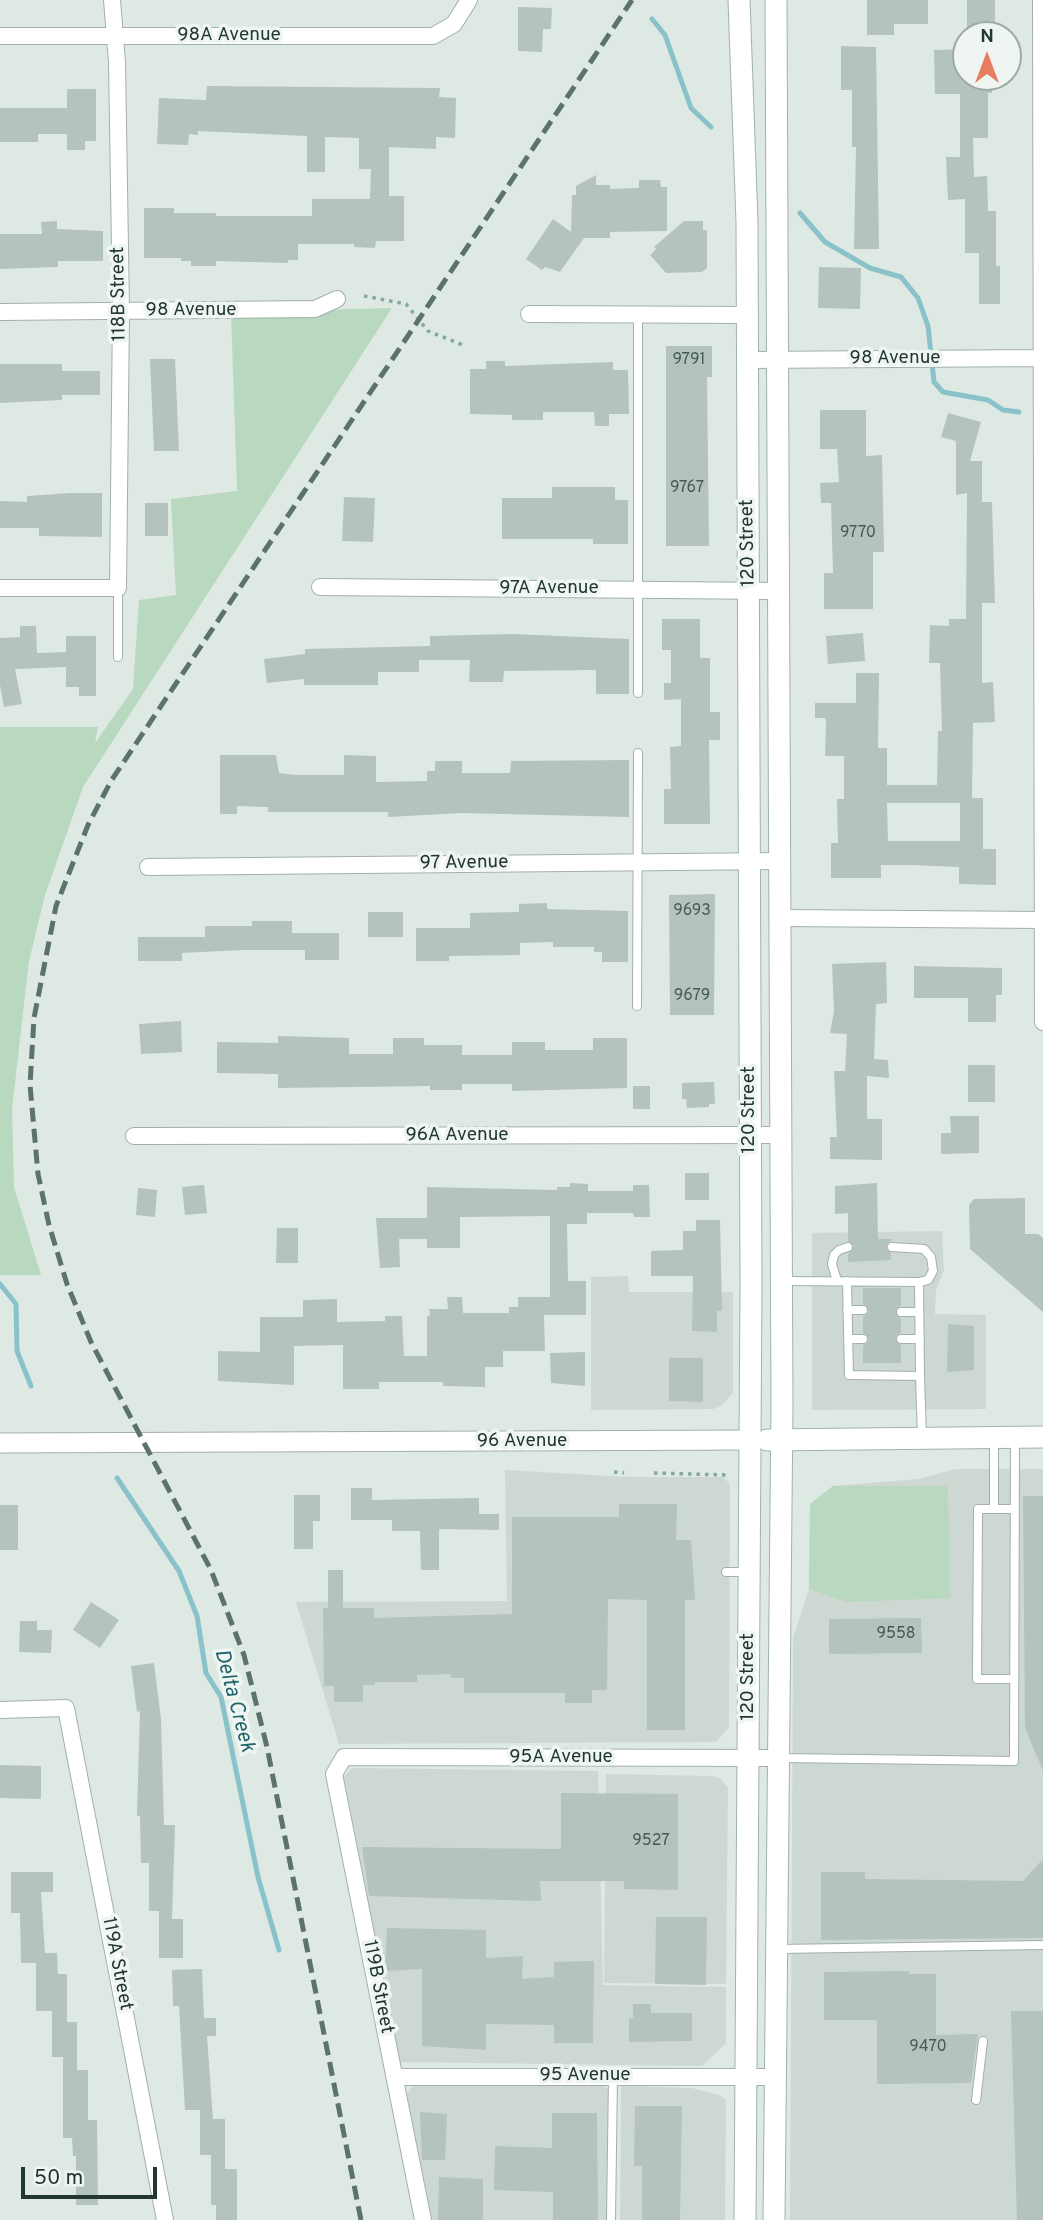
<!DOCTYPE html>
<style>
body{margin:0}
#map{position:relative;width:1043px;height:2220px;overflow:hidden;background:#dfe9e4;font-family:Overpass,sans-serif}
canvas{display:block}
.north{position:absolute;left:952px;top:21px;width:70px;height:70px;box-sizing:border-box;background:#eff6f2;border:2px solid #9daaa4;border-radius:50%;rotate:0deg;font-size:19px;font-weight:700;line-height:28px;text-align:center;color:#213730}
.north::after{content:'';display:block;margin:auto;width:24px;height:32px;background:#e67c60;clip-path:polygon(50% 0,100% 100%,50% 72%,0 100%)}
.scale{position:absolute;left:21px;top:2167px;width:136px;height:32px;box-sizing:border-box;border:4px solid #213730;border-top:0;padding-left:9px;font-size:21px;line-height:24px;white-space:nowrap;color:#213730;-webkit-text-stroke:5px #eff6f2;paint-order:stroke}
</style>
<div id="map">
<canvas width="1043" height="2220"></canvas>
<div class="north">N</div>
<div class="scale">50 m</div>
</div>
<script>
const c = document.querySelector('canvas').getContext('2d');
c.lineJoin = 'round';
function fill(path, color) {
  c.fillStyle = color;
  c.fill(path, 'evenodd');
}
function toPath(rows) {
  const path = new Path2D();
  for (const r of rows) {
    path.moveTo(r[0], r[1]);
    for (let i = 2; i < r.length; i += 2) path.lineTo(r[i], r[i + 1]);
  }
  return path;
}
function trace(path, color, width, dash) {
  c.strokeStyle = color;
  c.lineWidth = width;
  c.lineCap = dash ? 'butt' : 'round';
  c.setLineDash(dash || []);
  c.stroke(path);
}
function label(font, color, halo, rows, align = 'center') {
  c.font = font + ' Overpass,sans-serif';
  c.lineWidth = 7;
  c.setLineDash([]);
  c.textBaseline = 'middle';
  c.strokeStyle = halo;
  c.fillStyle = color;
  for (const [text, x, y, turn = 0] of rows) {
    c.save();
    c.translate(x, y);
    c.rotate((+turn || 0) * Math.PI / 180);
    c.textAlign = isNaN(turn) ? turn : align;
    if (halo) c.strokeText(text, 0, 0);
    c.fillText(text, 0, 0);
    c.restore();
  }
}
fill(toPath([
 [942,1231,944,1270,936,1290,935,1314,986,1315,986,1409,812,1410,812,1233],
 [628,1276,629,1292,733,1292,733,1393,721,1406,713,1409,591,1410,591,1277],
 [956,1469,1043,1469,1043,2220,790,2220,793,1638,809,1589,810,1504,833,1486,918,1479],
 [505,1470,627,1477,723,1477,730,1484,729,1727,716,1742,339,1744,296,1602,507,1601],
 [352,1768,598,1771,603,1985,726,1987,726,2043,702,2066,400,2062,344,1777],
 [606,1774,712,1776,721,1779,728,1788,726,1984,604,1983],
 [600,2083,609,2090,608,2220,432,2220,407,2094,413,2085],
 [621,2086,692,2088,719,2095,726,2100,725,2220,620,2220]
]), '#cdd8d3');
fill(toPath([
 [392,308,83,787,45,895,29,961,12,1109,14,1187,41,1275,0,1275,0,727,98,727,95,743,133,689,139,600,176,595,171,499,237,491,231,312],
 [833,1486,948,1486,950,1598,847,1602,809,1589,810,1504]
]), '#b9d8c0');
trace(toPath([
 [652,19,665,35,691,108,711,127],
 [800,213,825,242,870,268,901,277,918,298,928,326,934,382,943,392,988,400,1003,410,1019,412],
 [0,1284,16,1304,17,1351,31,1386],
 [117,1478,179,1571,197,1616,206,1673,221,1697,258,1877,279,1950]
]), '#8ac2ca', 5);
fill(toPath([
 [867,0,928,0,928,24,894,24,894,35,867,35],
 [967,0,995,0,995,35,967,35],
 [518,7,552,8,551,29,543,29,542,52,518,51],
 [841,46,876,47,879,249,854,249,856,147,852,147,852,90,841,90],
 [966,49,966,77,992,77,992,93,988,93,988,138,973,138,974,177,987,176,988,211,996,211,996,266,1000,266,1000,304,979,304,979,253,965,253,965,199,948,200,946,157,960,157,960,94,935,94,934,50],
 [207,86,440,88,439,97,456,98,455,138,436,137,436,149,389,147,389,196,404,196,404,241,376,241,375,248,354,247,354,244,298,244,298,260,288,260,288,263,216,261,216,266,191,266,191,261,181,261,181,258,144,258,144,208,174,208,174,213,216,213,216,216,312,216,312,199,370,199,371,169,359,169,359,138,325,137,325,172,307,172,307,136,198,131,198,135,189,134,188,145,157,144,159,98,206,100],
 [67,89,96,89,96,141,85,141,85,150,67,150,67,134,38,134,38,142,0,142,0,108,67,108],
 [596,175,596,185,610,185,610,189,639,188,639,180,660,180,661,187,667,187,667,231,610,232,610,238,584,238,560,272,545,267,542,270,526,259,553,219,571,232,572,195,576,195,576,186],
 [57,221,57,229,103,231,103,261,58,261,58,267,0,269,0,234,42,234,41,222],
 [684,221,703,221,703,230,707,230,707,268,702,272,666,273,650,255,656,249,654,247],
 [819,267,861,268,860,309,818,308],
 [666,346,712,346,712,377,707,377,709,546,666,546],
 [150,359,175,359,179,451,154,451],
 [486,361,505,361,505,366,613,362,613,370,628,370,629,414,609,414,609,426,595,426,594,412,543,412,543,420,512,420,512,415,470,414,470,369,486,369],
 [0,364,62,364,62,371,100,371,100,395,62,395,62,400,0,403],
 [820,410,866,410,866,456,882,455,884,552,873,552,873,609,824,609,824,573,833,573,831,503,821,503,820,483,839,482,837,449,820,449],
 [948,413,981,422,970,461,982,461,982,502,992,502,995,603,982,603,982,683,993,682,995,722,973,723,972,798,983,798,983,849,996,849,996,885,959,884,959,867,911,865,881,865,881,878,831,878,831,843,838,843,837,799,844,799,844,756,825,756,826,721,825,718,815,718,815,703,856,703,856,673,879,673,878,748,887,748,887,785,937,785,938,731,942,731,940,663,929,663,930,625,949,626,949,619,966,619,967,493,956,495,956,441,941,437],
 [887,803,960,803,960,841,888,841],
 [552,487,615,487,615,500,628,500,628,544,593,544,593,539,502,539,502,498,552,498],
 [71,493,102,493,102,537,39,536,39,528,0,528,0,501,27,502,27,496],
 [344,497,375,498,373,542,342,541],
 [145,503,168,503,168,536,145,536],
 [662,619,700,619,700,658,710,658,710,712,720,712,720,740,709,740,710,824,664,824,664,789,671,789,670,747,681,746,681,699,664,700,664,683,671,683,671,650,662,650],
 [20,626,36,626,37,653,66,652,66,636,96,636,96,696,79,696,79,687,66,687,66,667,15,669,22,704,4,707,0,685,0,638,20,637],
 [863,633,865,661,828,664,826,636],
 [512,634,629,639,629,694,596,694,596,670,504,671,503,682,469,682,470,660,419,660,419,672,378,672,378,685,304,685,304,679,267,683,264,659,305,654,305,649,430,646,430,636],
 [220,755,276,755,279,773,296,775,344,775,344,755,376,756,376,782,427,781,427,771,435,771,435,761,462,761,462,773,510,773,511,761,629,760,629,817,461,813,388,817,388,812,268,812,268,807,237,806,237,814,220,814],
 [715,894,714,1015,670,1015,669,895],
 [547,903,547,909,628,911,628,962,602,962,602,952,594,952,594,947,553,947,553,942,520,943,520,955,449,956,449,961,416,961,416,928,470,928,470,913,519,912,519,904],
 [368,912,403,912,403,937,368,937],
 [252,921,292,921,292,933,339,933,339,960,305,960,305,950,241,950,182,953,182,961,138,961,138,937,205,937,205,926,252,926],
 [886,962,887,1003,876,1004,874,1059,888,1060,889,1078,867,1076,867,1119,882,1119,882,1160,830,1159,830,1137,837,1137,834,1071,845,1071,847,1034,830,1033,834,1011,832,964],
 [914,966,1002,968,1002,995,996,995,996,1022,968,1022,968,998,914,998],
 [181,1021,182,1052,141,1054,139,1024],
 [278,1036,349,1038,349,1054,393,1054,393,1038,424,1038,424,1045,462,1045,462,1055,512,1055,512,1042,545,1042,545,1050,593,1050,593,1038,627,1038,627,1088,512,1091,512,1084,462,1084,462,1090,430,1090,430,1086,278,1088,278,1074,217,1073,217,1042,278,1043],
 [968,1065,995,1065,995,1102,968,1102],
 [714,1082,715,1104,709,1104,709,1107,687,1108,686,1099,682,1099,682,1083],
 [633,1086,650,1086,650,1109,633,1109],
 [950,1116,979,1116,979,1153,941,1154,941,1133,951,1133],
 [685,1173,709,1173,709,1200,685,1200],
 [570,1183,588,1184,588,1191,633,1191,633,1185,649,1185,650,1217,634,1217,633,1213,587,1213,587,1224,567,1224,568,1281,586,1281,586,1315,544,1315,545,1351,503,1351,503,1367,485,1367,485,1387,443,1386,443,1382,379,1382,379,1389,343,1389,343,1345,294,1346,294,1385,218,1381,218,1351,260,1352,260,1317,303,1317,303,1300,337,1299,337,1322,385,1321,385,1316,402,1316,404,1356,427,1356,427,1316,430,1316,429,1309,448,1309,447,1297,462,1297,463,1313,509,1313,509,1307,518,1307,518,1297,550,1297,550,1216,460,1217,460,1248,427,1248,427,1239,399,1239,400,1267,380,1268,376,1218,427,1218,427,1187,557,1190,557,1187,570,1187],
 [877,1183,878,1239,892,1239,886,1246,891,1253,891,1260,848,1262,848,1254,854,1246,848,1241,848,1213,835,1214,835,1186],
 [204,1185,207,1213,185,1215,182,1187],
 [138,1188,157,1190,155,1217,136,1215],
 [1025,1198,1025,1234,1038,1234,1043,1238,1043,1312,970,1249,969,1205,974,1199],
 [696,1220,720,1220,722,1311,717,1311,717,1332,692,1331,693,1276,651,1276,651,1251,683,1250,683,1231,696,1231],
 [277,1228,298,1228,298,1263,276,1263],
 [863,1288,901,1288,901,1305,895,1311,901,1319,901,1332,895,1338,901,1346,901,1363,863,1363,863,1346,869,1340,863,1333,863,1317,869,1311,863,1304],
 [948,1324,974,1326,974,1370,947,1372],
 [585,1352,585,1386,551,1383,550,1353],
 [669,1358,703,1358,703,1402,669,1401],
 [351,1488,372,1488,372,1500,479,1498,479,1514,499,1514,499,1530,439,1529,439,1570,421,1570,420,1531,392,1531,392,1520,351,1520],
 [294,1495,320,1495,320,1521,313,1521,313,1549,294,1549],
 [1023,1496,1043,1496,1043,1771,1025,1728],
 [619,1504,677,1504,676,1540,691,1540,695,1600,685,1600,685,1730,647,1730,647,1600,608,1599,607,1690,592,1690,592,1703,565,1703,565,1693,464,1693,464,1678,451,1678,451,1674,417,1675,417,1682,375,1682,375,1685,363,1685,363,1702,334,1702,334,1686,324,1686,323,1608,328,1608,328,1570,343,1570,343,1608,374,1608,374,1618,512,1614,512,1517,619,1517],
 [0,1505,18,1505,18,1550,0,1550],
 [91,1602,119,1620,100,1648,73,1630],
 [921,1618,922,1653,829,1654,829,1619],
 [20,1621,37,1621,37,1630,52,1630,51,1653,19,1652],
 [154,1663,161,1719,164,1825,175,1825,172,1919,183,1919,183,1958,159,1958,159,1911,149,1911,149,1863,141,1863,140,1816,137,1816,140,1711,137,1712,131,1666],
 [0,1765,41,1766,41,1799,0,1798],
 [561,1793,678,1794,678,1890,624,1889,624,1881,540,1881,541,1901,369,1896,362,1847,561,1849],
 [1043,1859,1043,1938,821,1940,821,1872,865,1872,865,1879,1023,1881],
 [11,1872,53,1872,53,1892,41,1892,45,1953,57,1953,58,1974,67,1974,67,2022,77,2022,77,2070,88,2070,88,2120,97,2120,98,2205,76,2205,76,2156,73,2156,72,2138,63,2138,63,2057,52,2057,52,2011,36,2011,36,1963,21,1963,20,1913,11,1913],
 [656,1917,707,1917,706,1985,655,1984],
 [387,1928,486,1930,486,1958,523,1956,522,1979,554,1977,554,1962,594,1961,593,2043,554,2043,554,2025,486,2024,486,2050,422,2046,422,1969,385,1971],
 [202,1969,204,2018,216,2018,216,2036,207,2036,213,2119,225,2119,225,2169,237,2169,237,2220,216,2220,216,2205,211,2205,211,2155,200,2155,200,2110,185,2110,179,2006,173,2006,172,1970],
 [909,1971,909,1974,936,1974,936,2035,978,2034,971,2083,877,2084,877,2020,824,2020,824,1972],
 [633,2004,651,2004,651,2013,692,2013,692,2041,629,2042,629,2018,633,2018],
 [1011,2011,1043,2011,1043,2220,1017,2220],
 [635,2106,682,2106,680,2220,642,2220,642,2166,634,2166],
 [420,2112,447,2114,445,2160,422,2160],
 [552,2113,597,2113,598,2220,553,2220,553,2192,494,2190,495,2146,552,2148],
 [439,2177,483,2179,483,2220,438,2220]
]), '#b4c3bd');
const service = toPath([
 [638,315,638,693],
 [118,588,118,657],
 [637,1006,638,753],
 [892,1247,924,1249,931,1257,933,1271,928,1280,919,1282],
 [784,1281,919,1282,920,1376],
 [837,1281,832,1264,834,1255,839,1250,848,1247],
 [847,1281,849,1375,920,1376,922,1438],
 [847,1310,863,1310],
 [901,1312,919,1312],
 [848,1339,863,1339],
 [901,1339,920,1339],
 [994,1438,994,1509],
 [726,1572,749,1572],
 [1014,1679,977,1679,978,1509,1014,1509],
 [781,1758,1014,1761,1015,1437],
 [778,1949,1043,1945],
 [976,2100,983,2041],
 [611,2220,613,2076]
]);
const minor = toPath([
 [1041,0,1043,1022],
 [0,36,433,36,454,24,469,0],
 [0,312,315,309,337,299],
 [529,314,746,315],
 [747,360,1043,358],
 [320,587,777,591],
 [0,588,118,588,121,311,117,62,112,0],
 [148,867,780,861],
 [781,918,1043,920],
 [134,1136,780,1135],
 [0,1710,66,1708,165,2220],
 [395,2077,775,2077],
 [423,2220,334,1774,344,1757,778,1758]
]);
const tertiary = toPath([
 [0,1443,751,1440]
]);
const secondary = toPath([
 [739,0,747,222,751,1285,745,2220],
 [767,1440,1043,1437],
 [774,2220,782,1405,776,0]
]);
trace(service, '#a2b0aa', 10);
trace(minor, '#a2b0aa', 18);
trace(tertiary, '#a2b0aa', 21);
trace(secondary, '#9fb3ab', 23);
trace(toPath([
 [364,296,406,304,428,331,463,345],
 [614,1472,624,1473],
 [654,1473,728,1475]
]), '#82aa9c', 3.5, [3.5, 5]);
trace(service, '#fff', 8);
trace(minor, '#fff', 16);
trace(tertiary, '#fff', 19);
trace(secondary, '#fff', 21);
trace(toPath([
 [361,2220,267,1747,244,1655,211,1570,91,1342,67,1284,49,1225,38,1174,30,1085,34,1018,56,906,88,825,111,781,632,0]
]), '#5b736c', 5, [14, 7]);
label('16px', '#465a53', null, [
 ["9791",689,361],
 ["9767",687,489],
 ["9770",858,534],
 ["9693",692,912],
 ["9679",692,997],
 ["9558",896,1635],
 ["9527",651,1842],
 ["9470",928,2048]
]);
label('19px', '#213730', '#eff6f2', [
 ["98A Avenue",229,36],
 ["118B Street",120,294,-91],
 ["98 Avenue",191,311],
 ["98 Avenue",895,359],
 ["120 Street",749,543,-91],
 ["97A Avenue",549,589],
 ["97 Avenue",464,864,-1],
 ["120 Street",750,1110,-90],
 ["96A Avenue",457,1136],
 ["96 Avenue",522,1442],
 ["120 Street",749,1677,-90],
 ["95A Avenue",561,1758],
 ["119A Street",116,1964,79],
 ["119B Street",377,1987,79],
 ["95 Avenue",585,2076]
]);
label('italic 21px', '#21636d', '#eff6f2', [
 ["Delta Creek",233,1701,75]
]);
</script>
